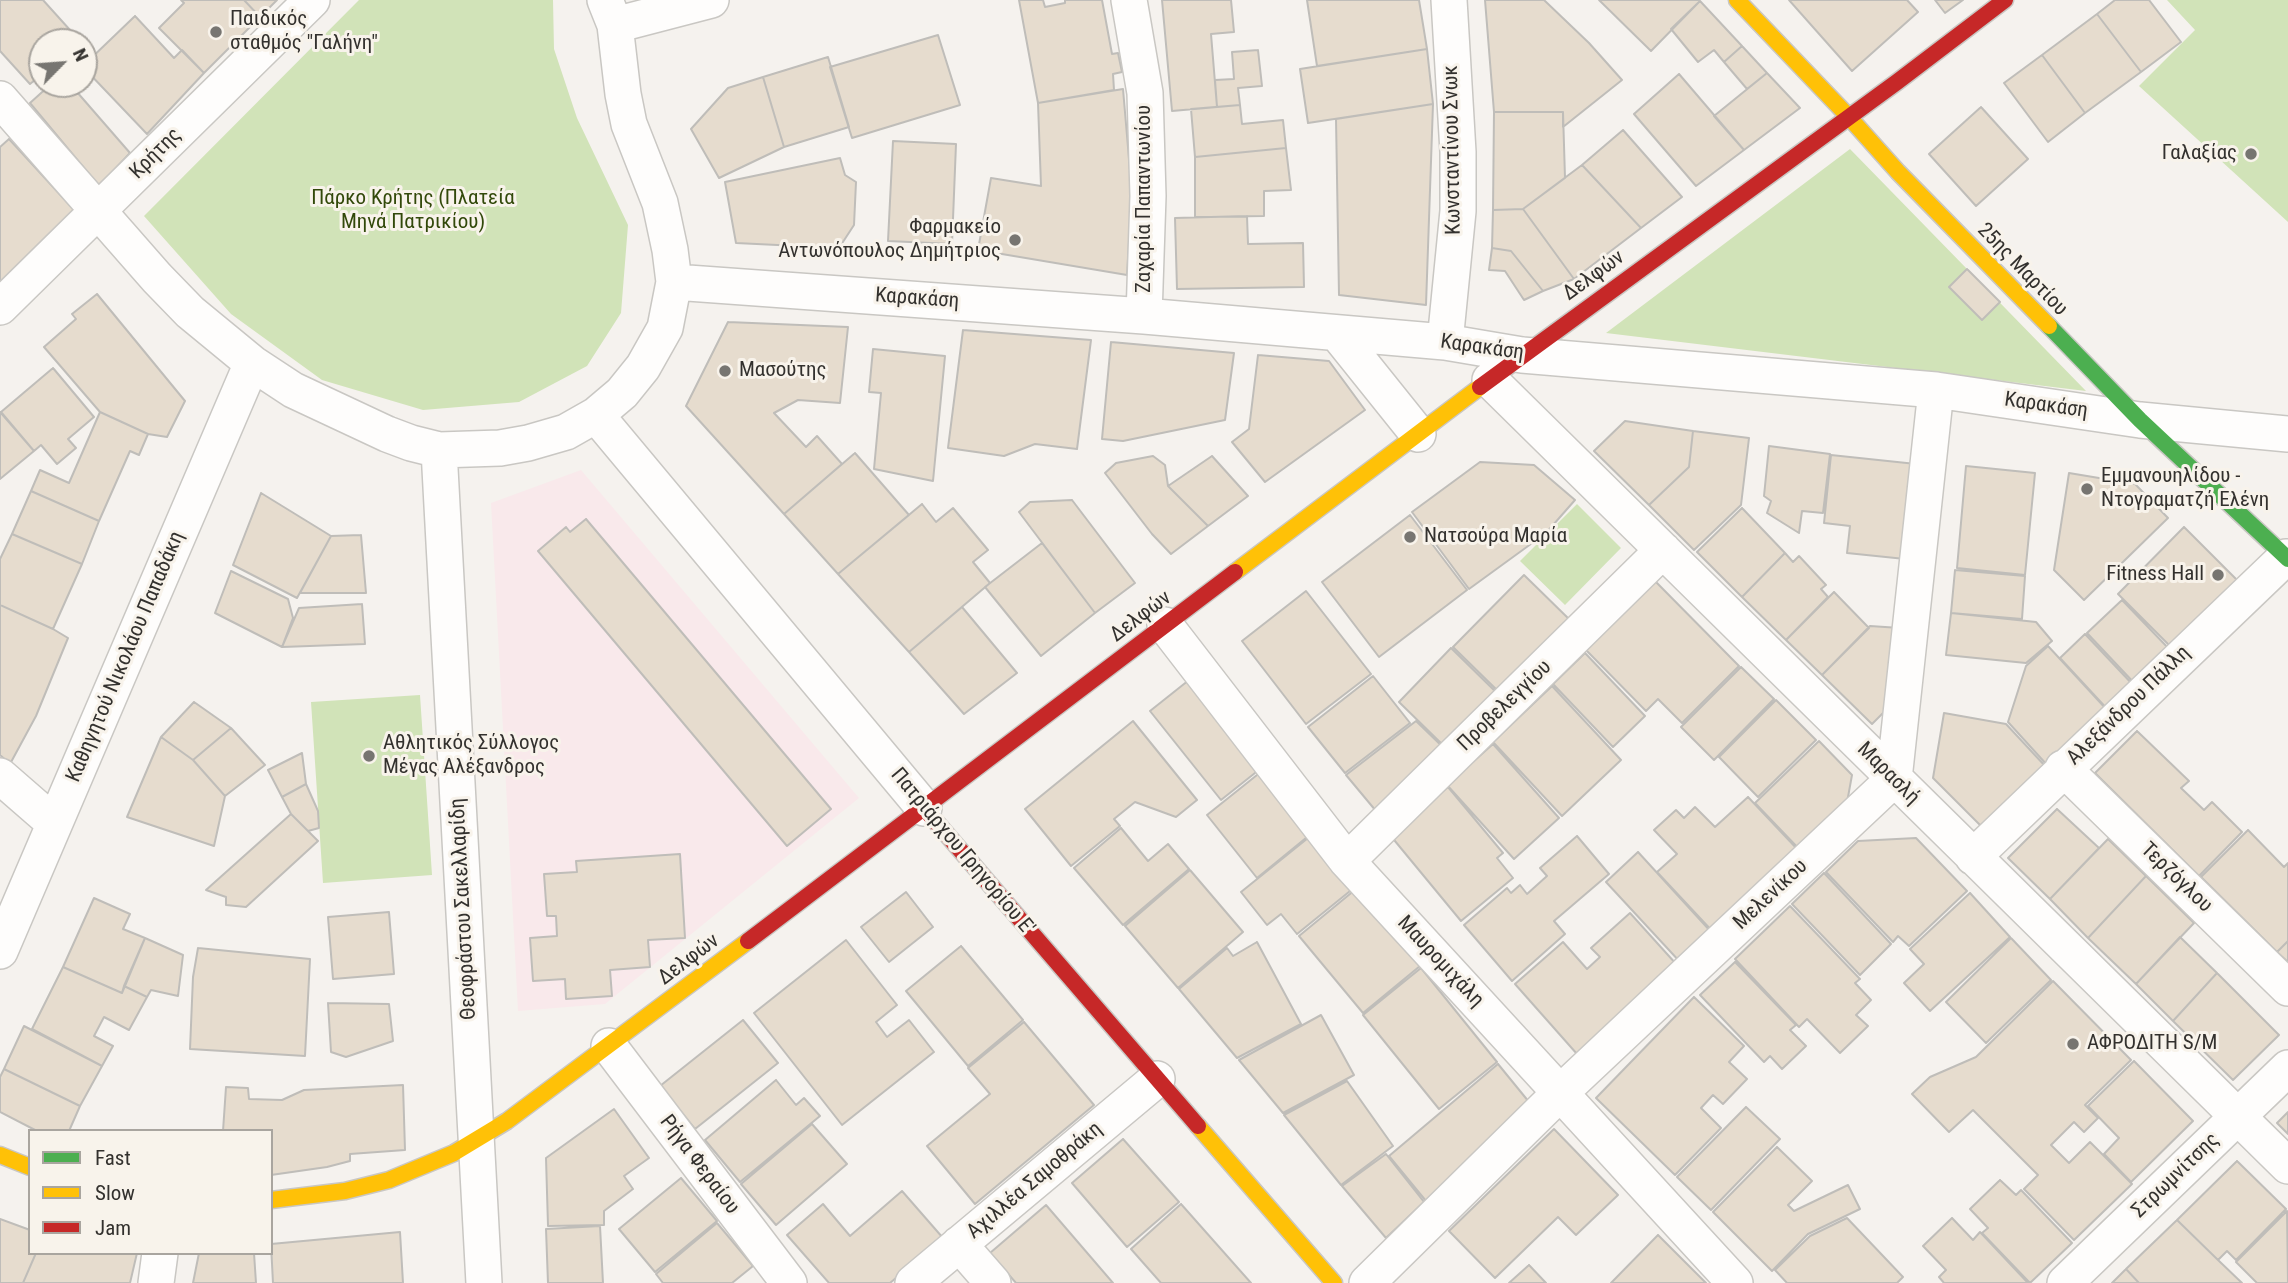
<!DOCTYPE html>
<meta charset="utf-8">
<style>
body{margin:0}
#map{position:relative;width:2288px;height:1283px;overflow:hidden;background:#f5f2ee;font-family:"Roboto Condensed",sans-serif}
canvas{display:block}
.legend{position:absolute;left:28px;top:1129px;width:245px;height:126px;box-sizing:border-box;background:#f8f3eb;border:2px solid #a9a59f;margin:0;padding:9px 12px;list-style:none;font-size:21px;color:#33312e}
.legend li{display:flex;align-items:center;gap:14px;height:35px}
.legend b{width:35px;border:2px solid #a9a59f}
.north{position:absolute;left:28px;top:28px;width:70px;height:70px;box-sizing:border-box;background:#f8f3eb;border:2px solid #a9a59f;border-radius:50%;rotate:65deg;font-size:19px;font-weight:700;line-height:28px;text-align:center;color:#33312e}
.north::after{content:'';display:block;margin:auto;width:24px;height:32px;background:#777571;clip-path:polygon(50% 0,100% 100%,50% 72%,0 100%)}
</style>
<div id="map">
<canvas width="2288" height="1283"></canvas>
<ul class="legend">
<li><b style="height:9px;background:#4caf50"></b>Fast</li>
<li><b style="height:9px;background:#ffc107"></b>Slow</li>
<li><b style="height:9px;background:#c62828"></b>Jam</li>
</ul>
<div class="north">N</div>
</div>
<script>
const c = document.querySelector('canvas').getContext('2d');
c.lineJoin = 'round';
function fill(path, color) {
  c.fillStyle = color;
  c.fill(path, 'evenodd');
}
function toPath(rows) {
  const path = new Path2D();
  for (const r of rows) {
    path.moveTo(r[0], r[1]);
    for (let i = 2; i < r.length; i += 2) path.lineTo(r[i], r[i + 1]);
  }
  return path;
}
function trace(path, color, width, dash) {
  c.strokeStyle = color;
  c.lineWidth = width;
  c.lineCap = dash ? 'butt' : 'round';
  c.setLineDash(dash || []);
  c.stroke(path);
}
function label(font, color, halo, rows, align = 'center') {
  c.font = font + ' "Roboto Condensed",sans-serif';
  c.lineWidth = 6;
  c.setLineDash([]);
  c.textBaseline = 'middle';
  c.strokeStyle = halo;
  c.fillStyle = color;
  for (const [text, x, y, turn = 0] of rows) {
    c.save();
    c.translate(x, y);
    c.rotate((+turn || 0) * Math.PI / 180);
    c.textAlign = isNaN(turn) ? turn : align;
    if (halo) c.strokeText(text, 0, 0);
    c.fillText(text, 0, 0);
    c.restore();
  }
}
fill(toPath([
 [581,470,859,798,605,1004,518,1011,491,503]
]), '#f9e9eb');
fill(toPath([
 [359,0,553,0,554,49,577,118,628,225,621,313,587,366,519,402,423,410,322,380,231,314,144,216],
 [2167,0,2288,0,2288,222,2139,86,2195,30],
 [1850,149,2086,391,1606,333],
 [1577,504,1621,548,1565,605,1520,561],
 [420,695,432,875,323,883,311,702]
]), '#d1e3b8');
const building = toPath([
 [0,0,43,0,79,40,77,42,42,42,42,74,30,84,0,51,0,0],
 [181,0,244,0,260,17,204,73,159,28,184,3,181,0],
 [244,0,277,0,260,17,244,0],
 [1019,0,1043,0,1045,7,1065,3,1065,0,1102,0,1112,54,1118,53,1122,72,1113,74,1114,90,1038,103,1019,0],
 [1162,0,1231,0,1234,32,1211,34,1217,107,1172,111,1162,0],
 [1307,0,1419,0,1427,49,1317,66,1307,0],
 [1485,0,1544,0,1589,43,1622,80,1563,127,1563,112,1494,112,1485,0],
 [1599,0,1699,0,1700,1,1651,51,1599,0],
 [1789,0,1907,0,1918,12,1852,71,1789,0],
 [1935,0,1963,0,1945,13,1935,0],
 [2115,0,2149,0,2181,42,2141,72,2097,14,2115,0],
 [1700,1,1742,46,1724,62,1714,50,1698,62,1671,29,1700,1],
 [2097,14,2141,72,2085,113,2042,55,2097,14],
 [135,16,174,58,182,50,204,73,147,134,84,68,84,65,135,16],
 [938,35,960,105,852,138,830,67,938,35],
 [1742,46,1767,73,1747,89,1724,62,1742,46],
 [1427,49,1433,104,1308,123,1300,69,1427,49],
 [1258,50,1262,86,1238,88,1240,105,1217,107,1215,80,1234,79,1232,52,1258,50],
 [2042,55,2085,113,2048,142,2004,83,2042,55],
 [828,57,849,127,784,147,763,77,828,57],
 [1767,73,1800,108,1744,150,1714,116,1767,73],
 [1679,74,1744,150,1696,186,1634,114,1679,74],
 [763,77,784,147,719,178,691,129,728,88,763,77],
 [51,84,70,84,130,153,99,186,30,103,51,84],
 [1123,89,1132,194,1127,275,978,250,991,178,1041,186,1038,103,1123,89],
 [1433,104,1426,305,1339,295,1336,119,1433,104],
 [1240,105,1242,124,1283,120,1286,148,1195,157,1191,109,1240,105],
 [1981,107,2028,159,1976,206,1929,154,1981,107],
 [1494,112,1563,112,1565,178,1523,209,1493,210,1494,112],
 [1623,130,1682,197,1641,228,1582,165,1623,130],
 [9,139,77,213,0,283,0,147,9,139],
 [893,141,956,144,952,244,888,241,893,141],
 [1286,148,1291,190,1264,191,1264,216,1195,217,1195,157,1286,148],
 [840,158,845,175,856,182,854,225,839,248,736,243,725,182,840,158],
 [1582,165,1641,228,1574,279,1523,209,1582,165],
 [1523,209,1574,279,1543,291,1511,251,1492,248,1493,210,1523,209],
 [1247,216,1248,244,1303,243,1304,287,1177,289,1175,218,1247,216],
 [1492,248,1511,251,1543,291,1524,300,1505,271,1489,270,1492,248],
 [1967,269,2000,302,1982,320,1949,287,1967,269],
 [97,294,185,401,167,437,148,434,100,412,44,347,76,319,72,314,97,294],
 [728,322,848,327,840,403,798,400,774,413,806,447,817,436,842,464,784,514,686,406,728,322],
 [963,330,1091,340,1077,449,1035,444,1004,456,948,448,963,330],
 [1111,342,1234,353,1225,420,1123,441,1102,439,1111,342],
 [873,349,945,356,933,481,874,469,881,393,869,392,873,349],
 [1258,355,1329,361,1365,410,1265,482,1232,442,1249,429,1258,355],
 [53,368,94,417,68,439,76,448,57,464,41,445,34,451,1,412,53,368],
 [0,412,34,451,0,479,0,412],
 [100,412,148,434,139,455,130,451,99,521,31,491,40,470,69,483,100,412],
 [1625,421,1693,431,1689,467,1649,505,1594,451,1625,421],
 [1693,431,1749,438,1741,505,1694,550,1649,505,1689,467,1693,431],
 [1769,446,1830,454,1823,513,1802,511,1799,533,1767,513,1771,501,1764,496,1769,446],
 [855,453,909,515,838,574,784,514,855,453],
 [1831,455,1916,464,1905,559,1847,553,1850,526,1824,523,1831,455],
 [1153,456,1165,465,1168,486,1208,526,1171,554,1152,534,1105,473,1116,463,1153,456],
 [1212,456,1248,496,1208,526,1168,486,1212,456],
 [1480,462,1534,465,1575,500,1546,533,1469,589,1412,512,1480,462],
 [1966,466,2035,473,2025,575,1957,568,1966,466],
 [2069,473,2135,484,2168,518,2084,600,2054,570,2069,473],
 [31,491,99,521,82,564,12,534,31,491],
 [261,493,331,536,297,598,233,565,261,493],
 [1072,500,1135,583,1095,613,1019,512,1030,502,1072,500],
 [922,504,936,522,953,508,988,550,973,562,990,583,909,652,838,574,922,504],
 [1742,508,1785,553,1742,597,1697,552,1742,508],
 [1410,515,1467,590,1379,657,1322,582,1410,515],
 [586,519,831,809,787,846,538,551,566,527,570,532,586,519],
 [2184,527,2241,584,2174,650,2118,594,2184,527],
 [12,534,82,564,53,629,0,605,0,559,12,534],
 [361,535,366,593,300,593,331,536,361,535],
 [1042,543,1095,613,1041,656,985,587,1042,543],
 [1785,553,1793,562,1799,556,1826,585,1821,589,1828,597,1786,640,1742,597,1785,553],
 [1955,570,2025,576,2022,619,1951,613,1955,570],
 [231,571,288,599,293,618,282,647,215,613,231,571],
 [1524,575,1572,622,1501,694,1453,647,1524,575],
 [1655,581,1739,666,1682,723,1658,699,1646,711,1586,650,1655,581],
 [1306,591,1371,674,1306,724,1242,641,1306,591],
 [1834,592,1869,628,1822,675,1786,640,1834,592],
 [2122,600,2172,652,2137,686,2087,633,2122,600],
 [362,604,365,644,282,647,299,608,362,604],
 [0,605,53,629,68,638,36,716,10,764,0,755,0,605],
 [962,607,1017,673,964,714,909,652,962,607],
 [1951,613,2036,622,2052,641,2026,663,1946,655,1951,613],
 [1870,626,1900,628,1895,701,1872,724,1822,675,1870,626],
 [2085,634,2135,687,2110,712,2060,658,2085,634],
 [2048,646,2108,711,2048,766,2008,722,2026,666,2048,646],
 [1451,648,1500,696,1448,750,1399,702,1451,648],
 [1585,653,1645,716,1613,747,1553,684,1585,653],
 [1741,667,1774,699,1714,760,1681,727,1741,667],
 [1373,676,1410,723,1345,773,1308,727,1373,676],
 [1189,680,1260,769,1221,800,1150,711,1189,680],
 [1552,686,1621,760,1562,816,1493,742,1552,686],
 [1776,700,1816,740,1758,797,1719,757,1776,700],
 [194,702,231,728,193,760,161,737,194,702],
 [1944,713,2006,724,2046,767,1983,828,1933,778,1944,713],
 [1133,721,1197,800,1176,817,1135,802,1114,819,1120,826,1071,866,1025,809,1133,721],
 [1416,721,1447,751,1381,817,1346,775,1416,721],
 [231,728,265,765,225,796,193,760,231,728],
 [2137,731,2189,781,2181,788,2204,810,2212,802,2242,832,2199,876,2095,773,2137,731],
 [161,737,193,760,225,796,214,846,127,817,161,737],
 [1819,741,1852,775,1846,808,1801,851,1755,803,1819,741],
 [1493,744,1559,818,1514,859,1447,785,1493,744],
 [302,753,306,784,282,797,268,770,302,753],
 [1262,771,1312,833,1257,878,1207,815,1262,771],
 [306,784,318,811,319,828,308,831,291,814,282,797,306,784],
 [1448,787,1503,853,1497,858,1513,878,1461,921,1390,835,1448,787],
 [1748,797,1800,852,1714,933,1657,872,1677,854,1654,830,1676,810,1684,818,1695,807,1715,827,1748,797],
 [2057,809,2099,848,2050,899,2008,858,2057,809],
 [291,814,318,841,246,907,226,905,226,897,206,890,291,814],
 [1121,828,1148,861,1168,844,1189,869,1123,925,1074,868,1121,828],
 [2248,830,2284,867,2288,863,2288,941,2277,952,2201,877,2248,830],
 [1313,834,1355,887,1297,934,1281,914,1267,925,1241,892,1313,834],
 [1577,836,1609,874,1554,921,1565,934,1512,981,1464,925,1507,888,1511,893,1520,885,1527,894,1547,876,1540,868,1577,836],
 [1916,838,1967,891,1909,946,1898,936,1893,942,1826,872,1858,841,1916,838],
 [2108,839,2146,876,2088,938,2050,899,2108,839],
 [1638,852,1713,934,1681,963,1606,882,1638,852],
 [680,854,685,938,648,940,650,967,610,970,612,996,566,999,565,979,533,981,530,938,557,936,556,916,547,916,544,874,577,872,576,861,680,854],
 [1190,870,1243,932,1178,988,1125,926,1190,870],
 [1824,873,1891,944,1860,975,1792,904,1824,873],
 [2146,876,2194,923,2136,984,2088,938,2146,876],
 [1356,889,1420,966,1363,1013,1299,936,1356,889],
 [906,892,933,927,889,962,861,927,906,892],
 [1970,893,2010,937,1930,1011,1904,983,1924,964,1910,949,1970,893],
 [94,898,130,914,123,929,145,938,122,993,63,967,94,898],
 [1790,906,1860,979,1855,983,1871,1000,1856,1015,1868,1026,1840,1053,1807,1019,1799,1027,1735,959,1790,906],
 [389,912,394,974,333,979,328,917,389,912],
 [1630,913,1677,965,1577,1054,1515,984,1563,942,1587,969,1600,957,1591,948,1630,913],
 [2180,937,2217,973,2173,1021,2136,984,2180,937],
 [145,938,183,955,178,996,151,990,147,997,124,986,145,938],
 [2011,938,2051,980,1986,1043,1946,1002,2011,938],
 [846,940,897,1005,876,1022,887,1037,909,1020,934,1052,842,1125,754,1013,846,940],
 [2288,941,2288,962,2277,952,2288,941],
 [1257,942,1301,1024,1237,1058,1179,989,1227,948,1233,956,1257,942],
 [961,946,1023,1020,968,1066,906,991,961,946],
 [198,948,310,959,305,1056,190,1049,193,977,198,948],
 [1735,962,1796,1025,1790,1030,1806,1046,1782,1069,1770,1056,1764,1062,1700,995,1735,962],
 [63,967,122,993,124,986,147,997,129,1030,104,1017,94,1036,113,1046,102,1066,32,1029,63,967],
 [1421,968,1497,1062,1439,1109,1363,1015,1421,968],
 [2217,973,2279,1035,2233,1080,2173,1021,2217,973],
 [2053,981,2131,1060,2085,1105,2098,1118,2084,1132,2074,1122,2051,1145,2069,1163,2090,1142,2132,1184,2074,1240,2024,1189,2038,1175,1973,1110,1949,1132,1912,1094,1930,1077,1976,1057,2053,981],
 [1694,997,1744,1046,1729,1062,1747,1079,1723,1104,1713,1095,1701,1108,1721,1128,1675,1175,1596,1098,1694,997],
 [328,1003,389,1004,393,1041,346,1057,331,1052,328,1003],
 [1321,1015,1354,1075,1283,1113,1239,1060,1321,1015],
 [743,1020,778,1063,695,1129,660,1086,743,1020],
 [1024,1022,1094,1105,975,1204,927,1146,990,1094,968,1068,1024,1022],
 [24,1026,102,1066,80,1106,4,1069,24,1026],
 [2134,1061,2193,1121,2131,1182,2104,1154,2119,1138,2088,1106,2134,1061],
 [1498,1064,1529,1102,1426,1201,1389,1156,1498,1064],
 [4,1069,80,1106,69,1131,37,1131,0,1112,0,1077,4,1069],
 [776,1080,796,1105,804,1098,820,1116,740,1182,705,1140,776,1080],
 [1347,1081,1393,1146,1341,1185,1284,1115,1347,1081],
 [403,1085,405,1150,350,1154,350,1161,327,1167,271,1175,271,1131,223,1131,226,1087,248,1088,249,1099,282,1100,304,1090,403,1085],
 [1746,1107,1780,1139,1711,1210,1677,1177,1746,1107],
 [614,1109,649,1158,624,1176,633,1189,604,1211,604,1225,548,1226,546,1158,614,1109],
 [2288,1112,2288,1134,2277,1123,2288,1112],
 [812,1124,847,1164,776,1225,741,1184,812,1124],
 [1554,1129,1618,1195,1576,1235,1558,1217,1495,1278,1449,1231,1554,1129],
 [1123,1139,1179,1202,1127,1247,1072,1183,1123,1139],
 [1777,1147,1812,1181,1788,1205,1794,1211,1848,1185,1860,1209,1808,1234,1772,1271,1713,1212,1777,1147],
 [1386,1154,1424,1202,1386,1238,1342,1186,1386,1154],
 [2237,1161,2286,1209,2236,1260,2227,1251,2218,1260,2177,1220,2237,1161],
 [681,1178,717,1221,655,1272,619,1229,681,1178],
 [2000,1180,2016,1195,2021,1190,2072,1243,2030,1283,1982,1233,1988,1228,1970,1209,2000,1180],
 [902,1191,943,1238,890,1283,829,1283,787,1235,823,1204,850,1236,902,1191],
 [1181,1204,1251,1283,1161,1283,1131,1249,1181,1204],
 [1046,1205,1113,1283,1016,1283,990,1253,1046,1205],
 [2287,1211,2288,1283,2257,1283,2236,1262,2287,1211],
 [1847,1218,1903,1277,1897,1283,1787,1283,1775,1270,1810,1236,1847,1218],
 [1952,1218,1973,1240,1980,1232,2028,1283,1944,1283,1939,1277,1946,1270,1923,1246,1952,1218],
 [0,1219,30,1230,30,1253,36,1253,23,1283,0,1283,0,1219],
 [2177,1220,2218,1260,2242,1283,2139,1283,2126,1269,2177,1220],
 [717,1223,753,1266,732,1283,663,1283,656,1274,717,1223],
 [600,1226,603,1283,548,1283,546,1229,600,1226],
 [400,1232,403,1283,273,1283,271,1244,400,1232],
 [1658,1235,1706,1283,1611,1283,1658,1235],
 [36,1253,137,1253,130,1283,23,1283,36,1253],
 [199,1253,254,1253,256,1283,193,1283,199,1253],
 [1529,1265,1546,1283,1509,1283,1529,1265],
 [2126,1269,2139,1283,2112,1283,2126,1269]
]);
fill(building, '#e6dcce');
trace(building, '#bfbdb9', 2);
const street = toPath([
 [1129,0,1145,93,1148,196,1144,316],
 [615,25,711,0],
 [0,99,157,278,190,312,252,363,293,390,387,434,411,443,439,450,500,448,528,443,566,432,596,415,622,393,643,367,665,328,674,282,670,250,660,203,629,124,623,94,615,25,605,0],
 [674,282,1144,316,1445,342,1522,355,1936,390,2140,420,2288,434],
 [0,307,312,0],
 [1337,333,1418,434],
 [1445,342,1458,211,1458,152,1449,0],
 [1490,380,2288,1166],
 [596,415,924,808],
 [439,450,484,1283],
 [1165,625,1347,861,1735,1283],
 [2063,768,2288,988],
 [0,776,54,823],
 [1973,857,2286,557],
 [1347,861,1663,550],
 [0,951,252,363],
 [609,1046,789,1283],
 [959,1244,993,1283],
 [156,1283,160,1253],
 [913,1283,1157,1079],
 [1367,1283,1560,1093,1894,779,1936,390],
 [2065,1283,2288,1068]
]);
const fast = toPath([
 [2049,326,2140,420,2288,559]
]);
const slow = toPath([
 [1737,0,1848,116,1898,172,2049,326],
 [1235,572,1480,387],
 [1198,1126,1334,1283],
 [0,1155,30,1167],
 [271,1200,345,1191,389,1180,454,1153,507,1121,748,941]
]);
const jam = toPath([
 [1480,387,1897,82,2005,0],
 [924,808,1198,1126],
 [748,941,1235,572]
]);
trace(street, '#c9c7c3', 38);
trace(fast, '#c9c7c3', 19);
trace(slow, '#c9c7c3', 19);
trace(jam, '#c9c7c3', 19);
trace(street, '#fefdfc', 35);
trace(fast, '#4caf50', 16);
trace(slow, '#ffc107', 16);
trace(jam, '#c62828', 16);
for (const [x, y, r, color] of [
 [216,32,7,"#777571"],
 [2251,154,7,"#777571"],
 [1015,240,7,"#777571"],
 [725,371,7,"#777571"],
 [2087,489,7,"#777571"],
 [1410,537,7,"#777571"],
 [2218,575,7,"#777571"],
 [369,756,7,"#777571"],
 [2073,1044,7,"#777571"]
]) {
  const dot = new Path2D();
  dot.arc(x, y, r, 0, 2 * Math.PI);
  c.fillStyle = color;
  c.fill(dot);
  trace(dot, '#f8f3eb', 2.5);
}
label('21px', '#33312e', '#f8f3eb', [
 ["Παιδικός",230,20],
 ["σταθμός \"Γαλήνη\"",230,44],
 ["Γαλαξίας",2237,154,"right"],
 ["Φαρμακείο",1001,228,"right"],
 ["Αντωνόπουλος Δημήτριος",1001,252,"right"],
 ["Μασούτης",739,371],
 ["Εμμανουηλίδου -",2101,477],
 ["Ντογραματζή Ελένη",2101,501],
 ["Νατσούρα Μαρία",1424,537],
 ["Fitness Hall",2204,575,"right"],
 ["Αθλητικός Σύλλογος",383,744],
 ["Μέγας Αλέξανδρος",383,768],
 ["ΑΦΡΟΔΙΤΗ S/M",2087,1044]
], 'left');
label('21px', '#33312e', '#f8f3eb', [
 ["Κωνσταντίνου Σνωκ",1453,150,-91],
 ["Κρήτης",156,154,-45],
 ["Ζαχαρία Παπαντωνίου",1145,199,-90],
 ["25ης Μαρτίου",2022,270,46],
 ["Δελφών",1594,276,-36],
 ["Καρακάση",917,299,4],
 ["Καρακάση",1482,348,8],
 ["Καρακάση",2046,406,8],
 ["Δελφών",1141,617,-37],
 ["Καθηγητού Νικολάου Παπαδάκη",126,657,-67],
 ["Προβελεγγίου",1505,706,-44],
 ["Αλεξάνδρου Πάλλη",2129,706,-44],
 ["Μαρασλή",1888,774,45],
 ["Πατριάρχου Γρηγορίου Ε'",962,852,50],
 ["Τερζόγλου",2176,878,44],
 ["Μελενίκου",1771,895,-43],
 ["Θεοφράστου Σακελλαρίδη",464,909,-93],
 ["Δελφών",689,960,-37],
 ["Μαυρομιχάλη",1440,962,47],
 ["Ρήγα Φεραίου",699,1165,53],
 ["Στρωμνίτσης",2176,1176,-44],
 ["Αχιλλέα Σαμοθράκη",1035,1181,-40]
]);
label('21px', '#32490a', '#f8f3eb', [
 ["Πάρκο Κρήτης (Πλατεία",413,199],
 ["Μηνά Πατρικίου)",413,223]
]);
</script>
